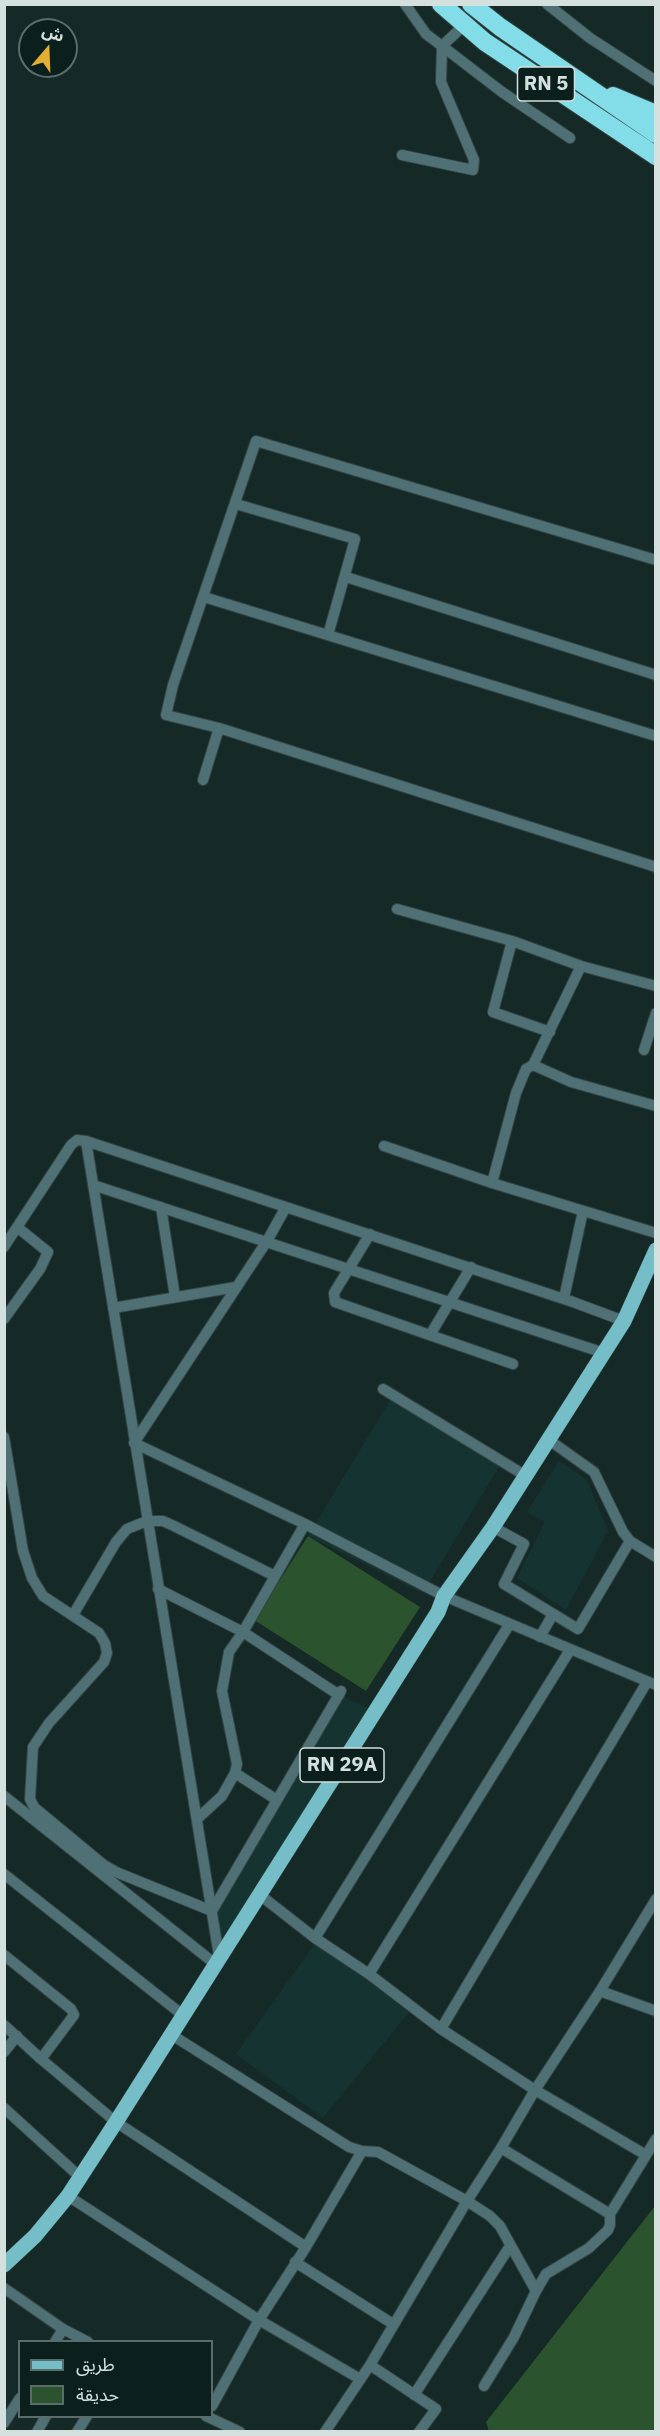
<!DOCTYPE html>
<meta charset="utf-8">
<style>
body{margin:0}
#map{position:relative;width:660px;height:2436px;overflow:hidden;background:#152927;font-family:"IBM Plex Sans","Noto Sans Arabic",sans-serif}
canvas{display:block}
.frame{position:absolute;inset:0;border:6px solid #d4e0de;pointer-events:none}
.legend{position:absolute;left:18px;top:2340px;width:195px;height:78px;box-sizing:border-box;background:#0b201d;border:2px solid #5b6d6a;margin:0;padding:8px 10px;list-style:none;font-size:18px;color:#d4e0de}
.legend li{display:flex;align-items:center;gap:12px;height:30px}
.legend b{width:30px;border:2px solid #5b6d6a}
.north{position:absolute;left:18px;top:18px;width:60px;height:60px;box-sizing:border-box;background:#0b201d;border:2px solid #5b6d6a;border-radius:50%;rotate:19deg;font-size:16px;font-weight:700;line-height:24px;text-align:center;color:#d4e0de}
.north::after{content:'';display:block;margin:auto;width:21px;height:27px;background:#e2af34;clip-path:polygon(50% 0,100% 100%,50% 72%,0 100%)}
</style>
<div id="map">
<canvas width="660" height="2436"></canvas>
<div class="frame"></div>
<ul class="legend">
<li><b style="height:8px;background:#75bec8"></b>طريق</li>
<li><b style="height:16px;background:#2b532e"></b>حديقة</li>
</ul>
<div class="north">ش</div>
</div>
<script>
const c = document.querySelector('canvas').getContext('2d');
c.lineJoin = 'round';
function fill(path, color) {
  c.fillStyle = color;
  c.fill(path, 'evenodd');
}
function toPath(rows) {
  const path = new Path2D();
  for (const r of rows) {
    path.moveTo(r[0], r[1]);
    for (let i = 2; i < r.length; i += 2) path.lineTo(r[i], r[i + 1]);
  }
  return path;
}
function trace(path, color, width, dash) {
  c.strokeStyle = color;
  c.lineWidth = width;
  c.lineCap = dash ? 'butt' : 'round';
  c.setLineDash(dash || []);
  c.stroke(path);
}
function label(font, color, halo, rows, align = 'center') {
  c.font = font + ' "IBM Plex Sans",sans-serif';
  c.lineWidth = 4.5;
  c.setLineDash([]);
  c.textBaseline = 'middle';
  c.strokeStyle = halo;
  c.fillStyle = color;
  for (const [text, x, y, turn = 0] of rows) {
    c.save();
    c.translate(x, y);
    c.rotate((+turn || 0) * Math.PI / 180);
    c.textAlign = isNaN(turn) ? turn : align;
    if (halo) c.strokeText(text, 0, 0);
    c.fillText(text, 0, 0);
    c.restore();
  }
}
fill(toPath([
 [390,1400,502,1462,423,1593,308,1536],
 [559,1461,587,1480,608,1531,566,1610,517,1578,545,1522,527,1512],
 [339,1695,370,1709,218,1947,212,1911],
 [316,1942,409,2012,323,2118,236,2054]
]), '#153431');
fill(toPath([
 [308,1536,420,1607,366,1691,254,1620],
 [655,2206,655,2431,489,2431,486,2422]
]), '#2b532e');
const minor = toPath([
 [405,4,426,34,442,46,460,29],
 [547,4,590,38,656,81],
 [402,155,473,170,474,160,441,82,442,46,502,92,570,138],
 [236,504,355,539,328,635],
 [346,577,656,675],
 [204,597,656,736],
 [219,728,656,867],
 [203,780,219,728,166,715,173,685,256,441,656,560],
 [397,909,512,941,581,966,656,986],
 [512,941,493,1012,550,1032],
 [644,1050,656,1013],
 [533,1065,571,1082,656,1106],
 [86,1141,219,1956],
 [384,1146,492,1183,516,1093,526,1069,533,1065,581,966],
 [492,1183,656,1233],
 [93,1185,604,1353],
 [161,1207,175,1297],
 [370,1234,334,1293,335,1302,513,1364],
 [4,1247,71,1145,77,1140,86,1141,573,1302,624,1321],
 [564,1298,583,1211],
 [113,1308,236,1287],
 [4,1319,40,1269,48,1252,17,1227],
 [430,1335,471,1267],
 [383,1389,526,1476],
 [4,1437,23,1551,32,1578,43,1596,99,1633,105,1643,107,1653,104,1662,49,1723,33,1747,30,1799,34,1807,104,1865,116,1872,212,1911,341,1691],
 [549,1440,594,1472,623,1532,630,1541,656,1557],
 [305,1524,444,1596,656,1685],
 [493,1527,524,1544,504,1584,578,1629,630,1541],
 [158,1589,243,1632,339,1695],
 [73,1615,116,1542,127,1529,147,1521,163,1521,174,1526,275,1576],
 [540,1637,553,1614],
 [235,1773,277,1800],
 [4,1796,214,1963],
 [197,1819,222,1796,235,1773,237,1764,222,1691,229,1652,243,1632,305,1524,134,1443,267,1241,286,1207],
 [4,1874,184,2016],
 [260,1895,315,1938,369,1974,441,2029],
 [315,1938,509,1625],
 [4,1955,71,2009,74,2015,41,2059],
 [369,1974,570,1650],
 [600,1991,656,2011],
 [4,2025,41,2059,116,2122,306,2247],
 [172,2035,349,2147,362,2151,378,2152,467,2201,490,2216,500,2226,536,2291,514,2337,484,2386],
 [4,2052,17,2036],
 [4,2108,80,2177],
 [501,2148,610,2214],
 [646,2155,535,2090,441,2029,647,1682],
 [68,2196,259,2320,360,2379],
 [295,2262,393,2324],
 [4,2288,63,2329,88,2342],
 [536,2291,546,2274,589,2248,608,2230,610,2225,610,2214,656,2139],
 [55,2342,63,2329],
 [370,2365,436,2409,419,2432],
 [414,2395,510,2246],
 [212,2406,259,2320,306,2247,362,2151],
 [206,2416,240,2432],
 [4,2423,20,2398],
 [37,2432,46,2416],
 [77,2432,87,2416],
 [325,2432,370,2365,467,2201,501,2148,535,2090,600,1991,656,1899]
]);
const primary = toPath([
 [4,2265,35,2236,68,2196,116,2122,438,1612,444,1596,493,1527,624,1321,656,1250]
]);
const motorway = toPath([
 [441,4,485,42,656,156],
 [471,4,500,27,656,134],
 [613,96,656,114]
]);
trace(minor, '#344644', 12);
trace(primary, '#344644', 16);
trace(motorway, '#344644', 20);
trace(minor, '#4f7176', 10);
trace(primary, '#75bec8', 15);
trace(motorway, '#83dde9', 18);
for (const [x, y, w] of [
 [546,84,57],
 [342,1765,84]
]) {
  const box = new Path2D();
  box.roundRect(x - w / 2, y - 17, w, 34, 4.5);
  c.fillStyle = '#0b201d';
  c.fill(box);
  trace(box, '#d4e0de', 1.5);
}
label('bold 20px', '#d4e0de', null, [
 ["RN 5",546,84],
 ["RN 29A",342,1765]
]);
</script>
